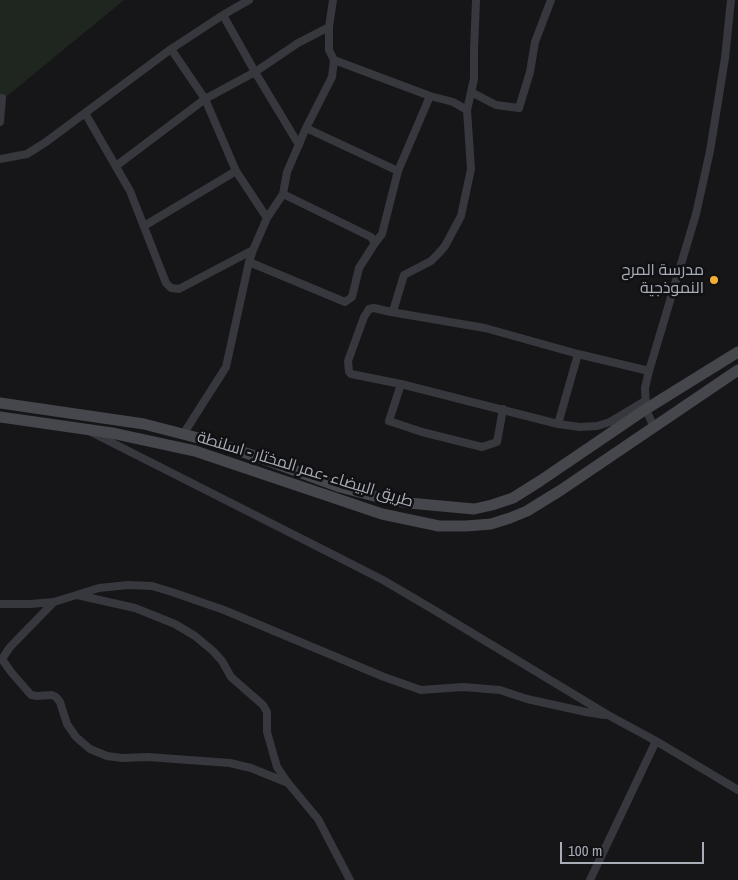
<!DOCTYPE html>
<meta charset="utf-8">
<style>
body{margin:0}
#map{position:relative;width:738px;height:880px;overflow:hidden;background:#161618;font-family:"Archivo Narrow",sans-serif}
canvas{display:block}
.scale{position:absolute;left:560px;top:842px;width:144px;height:22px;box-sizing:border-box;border:2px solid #a8adb8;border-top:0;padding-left:6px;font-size:15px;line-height:18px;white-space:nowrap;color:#a8adb8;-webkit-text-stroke:4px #111113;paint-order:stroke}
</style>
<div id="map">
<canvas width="738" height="880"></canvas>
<div class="scale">100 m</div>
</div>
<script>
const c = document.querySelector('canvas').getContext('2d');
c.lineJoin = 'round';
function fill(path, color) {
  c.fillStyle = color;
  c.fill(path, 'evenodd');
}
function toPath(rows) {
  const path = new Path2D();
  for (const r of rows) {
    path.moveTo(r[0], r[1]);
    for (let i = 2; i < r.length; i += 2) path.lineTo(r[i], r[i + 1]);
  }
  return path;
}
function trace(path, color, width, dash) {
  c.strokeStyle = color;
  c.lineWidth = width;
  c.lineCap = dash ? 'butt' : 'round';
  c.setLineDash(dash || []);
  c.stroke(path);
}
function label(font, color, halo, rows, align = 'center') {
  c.font = font + ' "Archivo Narrow",Cairo,sans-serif';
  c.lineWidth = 5;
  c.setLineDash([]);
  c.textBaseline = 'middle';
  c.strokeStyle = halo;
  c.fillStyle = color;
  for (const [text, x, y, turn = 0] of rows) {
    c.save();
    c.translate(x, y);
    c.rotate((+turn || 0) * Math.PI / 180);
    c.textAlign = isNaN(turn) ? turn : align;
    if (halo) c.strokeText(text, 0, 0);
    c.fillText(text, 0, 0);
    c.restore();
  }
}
fill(toPath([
 [0,0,124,0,6,97,0,96]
]), '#1e261f');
trace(toPath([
 [476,0,474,50,474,79,467,110,471,169,461,216,445,246,438,254,431,261,404,275,394,308,391,312,374,308,369,309,364,317,348,361,349,372,351,374,401,384,558,424,580,427,597,426,610,422,645,401],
 [223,15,255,72,299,145],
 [171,49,205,99,236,171,267,218],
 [334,60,430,96,453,102,467,110],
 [471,92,496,105,519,108,530,72,535,42,551,0],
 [0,98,2,98,0,122],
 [85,113,130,191,166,283,171,288,179,289,253,250],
 [306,128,398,171],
 [0,159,27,154,46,142,171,49,223,15,249,0],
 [116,166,205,99,255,72,298,43,329,27],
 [283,194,371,237,375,243,382,234,398,171,430,96],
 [144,226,236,171],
 [249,262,345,302,352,297,359,268,375,243],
 [391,312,485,328,578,354,649,371],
 [401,384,389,421,422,432,482,447,497,442,503,409],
 [558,424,578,354],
 [654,428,646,409,645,388,649,371,696,214,710,151,725,58,731,0],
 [91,432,330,553,383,580,434,610,608,715,656,741,738,790],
 [184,433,226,367,249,262,253,250,267,218,283,194,287,172,306,128,332,77,334,60,329,50,329,27,333,0],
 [77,595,135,608,175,624,195,636,213,651,222,661,231,677,263,705,267,712,267,732,277,767,288,783,318,819,350,880],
 [54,602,10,647,2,659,11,672,31,695,37,696,52,695,56,697,60,702,67,724,76,737,90,749,107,756,122,758,148,757,230,763,251,768,288,783],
 [0,604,30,604,54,602,99,588,128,585,152,586,172,592,224,610,384,677,421,690,463,687,500,690,527,699,586,712,604,715],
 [590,880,656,741]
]), '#37383d', 8);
trace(toPath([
 [0,403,144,424,206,440,258,457,340,487,378,497,409,503,474,509,492,505,513,498,540,481,646,409,738,352],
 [0,417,112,433,195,451,382,514,439,526,466,526,491,524,510,518,527,511,561,490,738,370]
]), '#45474d', 11);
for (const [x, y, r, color] of [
 [714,280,5,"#f2b134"]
]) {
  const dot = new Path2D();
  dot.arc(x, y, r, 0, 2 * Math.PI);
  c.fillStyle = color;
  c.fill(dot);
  trace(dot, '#111113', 2);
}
label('16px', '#a8adb8', '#111113', [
 ["مدرسة المرح",704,271],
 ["النموذجية",704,289]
], 'right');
label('16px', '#a8adb8', '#111113', [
 ["طريق البيضاء -عمر المختار - اسلنطة",305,470,17]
]);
</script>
